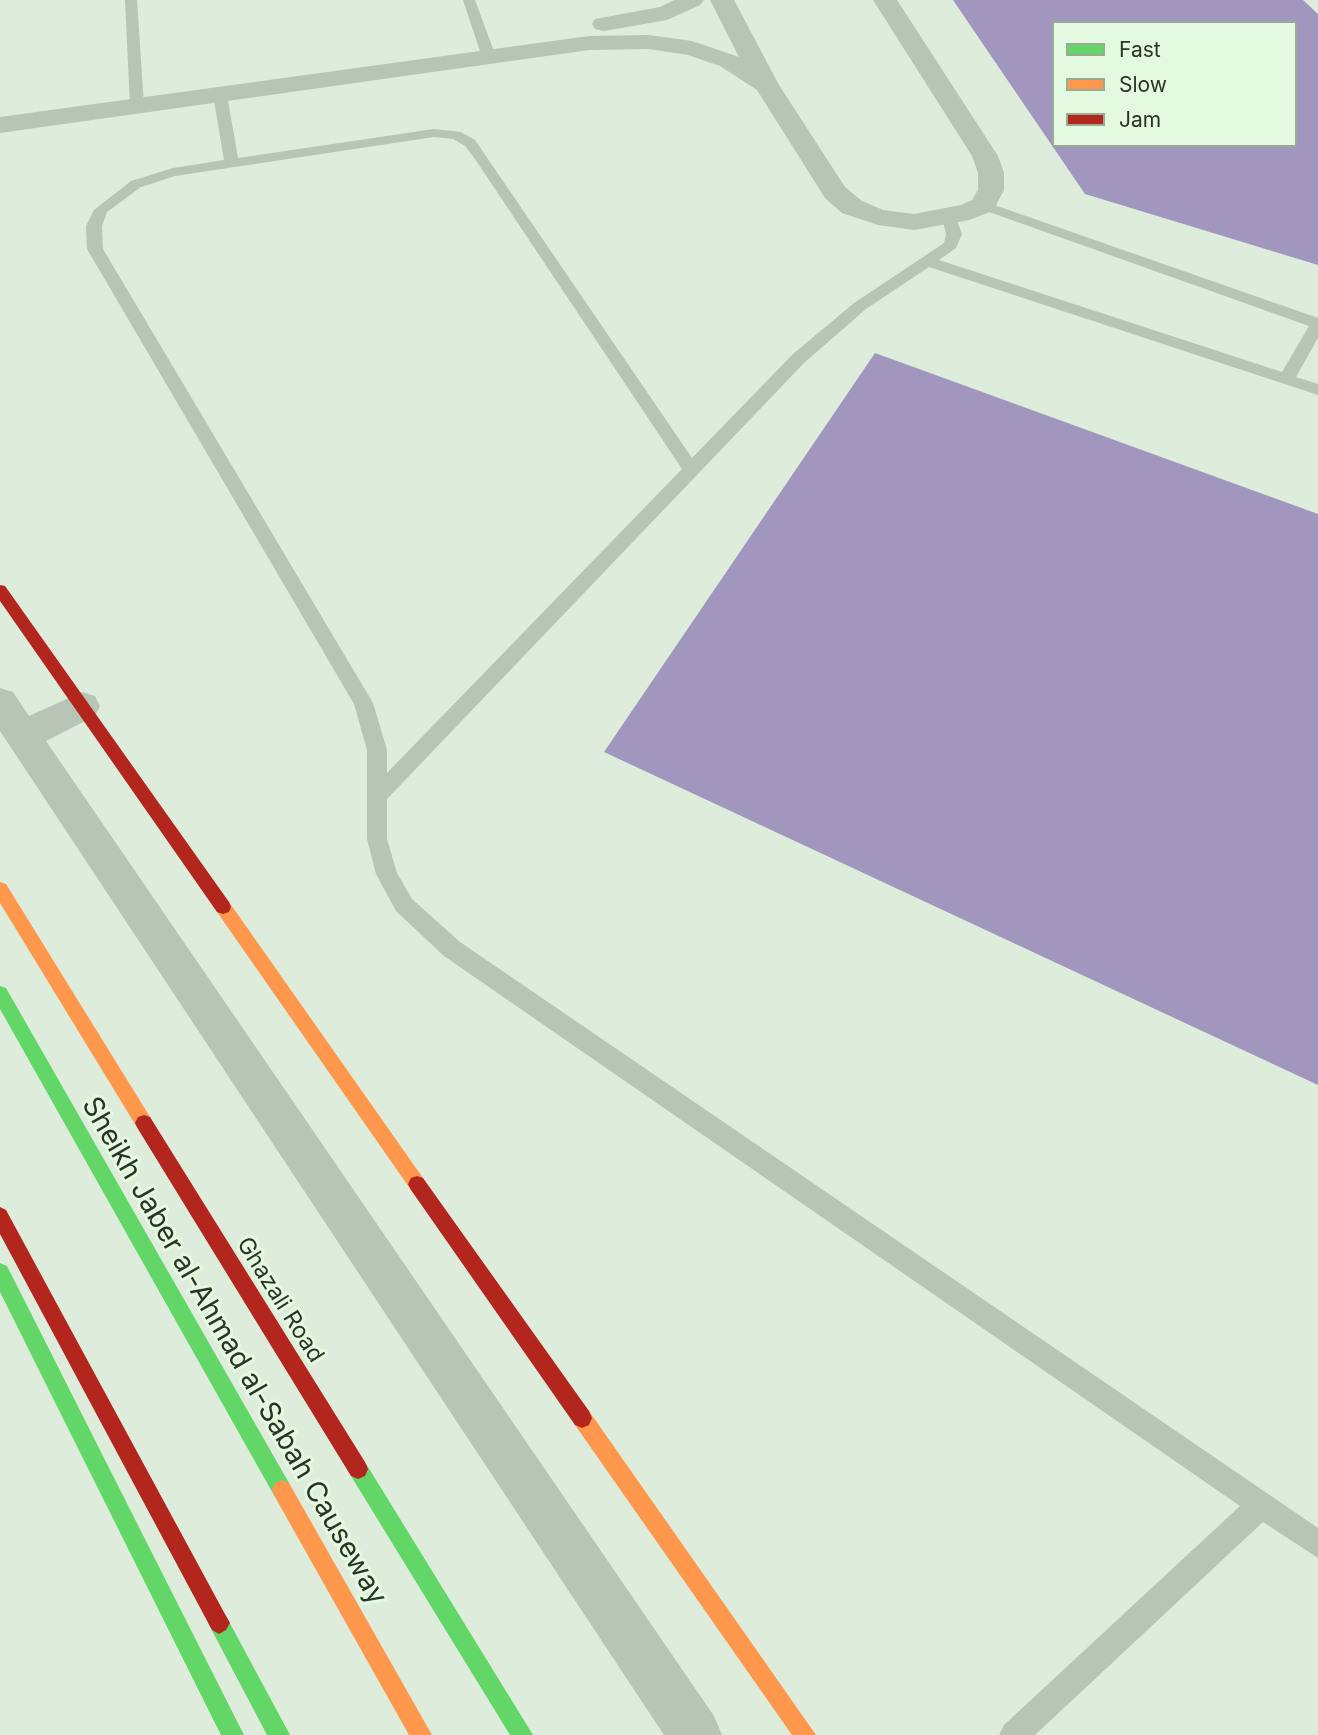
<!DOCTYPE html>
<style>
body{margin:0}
#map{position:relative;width:1318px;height:1735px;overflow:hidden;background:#deecdb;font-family:Inter,sans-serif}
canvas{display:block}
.legend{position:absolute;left:1052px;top:21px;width:245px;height:126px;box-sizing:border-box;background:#e4fae0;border:2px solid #9aab95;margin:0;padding:9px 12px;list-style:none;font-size:21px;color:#2a3424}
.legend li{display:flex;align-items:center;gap:14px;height:35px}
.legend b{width:35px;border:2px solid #9aab95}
</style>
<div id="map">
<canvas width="1318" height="1735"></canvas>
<ul class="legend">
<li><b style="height:9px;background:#63d668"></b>Fast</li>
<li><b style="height:9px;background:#ff974d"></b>Slow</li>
<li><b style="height:9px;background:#b3261e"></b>Jam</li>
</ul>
</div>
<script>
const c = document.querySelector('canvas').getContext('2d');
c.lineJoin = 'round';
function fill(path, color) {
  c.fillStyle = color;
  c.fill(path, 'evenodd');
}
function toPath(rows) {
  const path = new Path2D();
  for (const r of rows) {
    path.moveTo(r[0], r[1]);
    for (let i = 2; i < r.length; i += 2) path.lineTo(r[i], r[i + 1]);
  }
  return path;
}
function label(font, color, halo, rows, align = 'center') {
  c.font = font + ' Inter,sans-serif';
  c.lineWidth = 6;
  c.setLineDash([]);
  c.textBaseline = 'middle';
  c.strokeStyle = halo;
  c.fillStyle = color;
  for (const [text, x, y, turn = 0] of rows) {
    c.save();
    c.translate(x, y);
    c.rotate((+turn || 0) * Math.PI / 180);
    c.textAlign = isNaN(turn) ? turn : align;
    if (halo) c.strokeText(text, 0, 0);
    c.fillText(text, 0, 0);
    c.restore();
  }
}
fill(toPath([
 [953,0,1303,0,1318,14,1318,265,1085,194],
 [1054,23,1295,23,1295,145,1054,145],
 [875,353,1318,514,1318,1085,604,752]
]), '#a196be');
fill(toPath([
 [125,0,137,0,144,106,137,110,130,106,125,0],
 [463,0,475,0,496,57,494,60,482,57,463,0],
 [220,91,227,95,238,158,434,129,461,132,475,140,692,458,793,354,854,303,944,243,946,234,942,218,949,214,956,218,962,234,956,248,939,260,1282,372,1309,326,978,208,978,202,983,201,1318,318,1318,338,1296,377,1318,384,1318,395,929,267,866,309,805,362,387,799,387,839,397,873,412,899,460,942,1318,1528,1318,1558,1263,1522,1035,1735,999,1735,1004,1725,1240,1506,444,956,396,911,376,874,367,839,367,750,354,704,87,249,86,226,94,210,131,181,173,168,224,160,213,95,220,91],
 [434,137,453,139,465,146,475,159,682,469,387,773,387,750,373,703,103,249,102,226,107,212,141,187,175,176,434,137]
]), '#b8c4b5');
fill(toPath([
 [674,0,704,0,700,5,667,20,604,31,595,29,592,24,595,19,660,7,674,0],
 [710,0,734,0,779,85,845,187,862,201,883,210,914,214,961,205,972,200,978,190,978,173,972,156,873,0,897,0,998,156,1004,173,1004,190,993,211,969,220,914,230,878,225,842,213,825,198,757,90,720,66,688,55,649,49,589,50,0,133,0,117,589,36,649,35,692,41,739,57,710,0],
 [0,688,13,692,29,716,82,692,95,696,100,706,95,716,46,741,714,1716,722,1735,664,1735,0,731,0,688]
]), '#b8c4b5');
fill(toPath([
 [0,986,6,988,289,1483,292,1490,289,1497,282,1500,275,1497,0,1009,0,986],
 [0,1263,7,1266,244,1735,221,1735,0,1292,0,1263],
 [358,1459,365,1462,533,1735,510,1735,351,1476,348,1469,351,1462,358,1459],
 [219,1612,226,1616,290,1735,267,1735,208,1623,212,1616,219,1612]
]), '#63d668');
fill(toPath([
 [0,882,6,884,150,1117,153,1123,150,1129,144,1131,138,1129,0,903,0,882],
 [223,900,229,902,423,1178,426,1184,423,1190,417,1192,411,1190,217,912,215,907,217,902,223,900],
 [582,1408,589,1411,816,1735,792,1735,575,1425,572,1418,575,1411,582,1408],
 [282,1480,289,1483,432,1735,409,1735,275,1497,272,1490,275,1483,282,1480]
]), '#ff974d');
fill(toPath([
 [0,585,5,586,229,902,231,907,229,912,223,914,217,912,0,601,0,585],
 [144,1115,150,1117,365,1462,368,1469,365,1476,358,1479,351,1476,138,1129,135,1123,138,1117,144,1115],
 [417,1176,423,1178,589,1411,592,1418,589,1425,582,1428,575,1425,411,1190,408,1184,411,1178,417,1176],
 [0,1207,6,1210,226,1616,230,1623,226,1630,219,1634,212,1630,0,1234,0,1207]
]), '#b3261e');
label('23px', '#2a3424', '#e4fae0', [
 ["Ghazali Road",280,1300,58]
]);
label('28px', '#2a3424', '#e4fae0', [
 ["Sheikh Jaber al-Ahmad al-Sabah Causeway",234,1351,60]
]);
</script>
